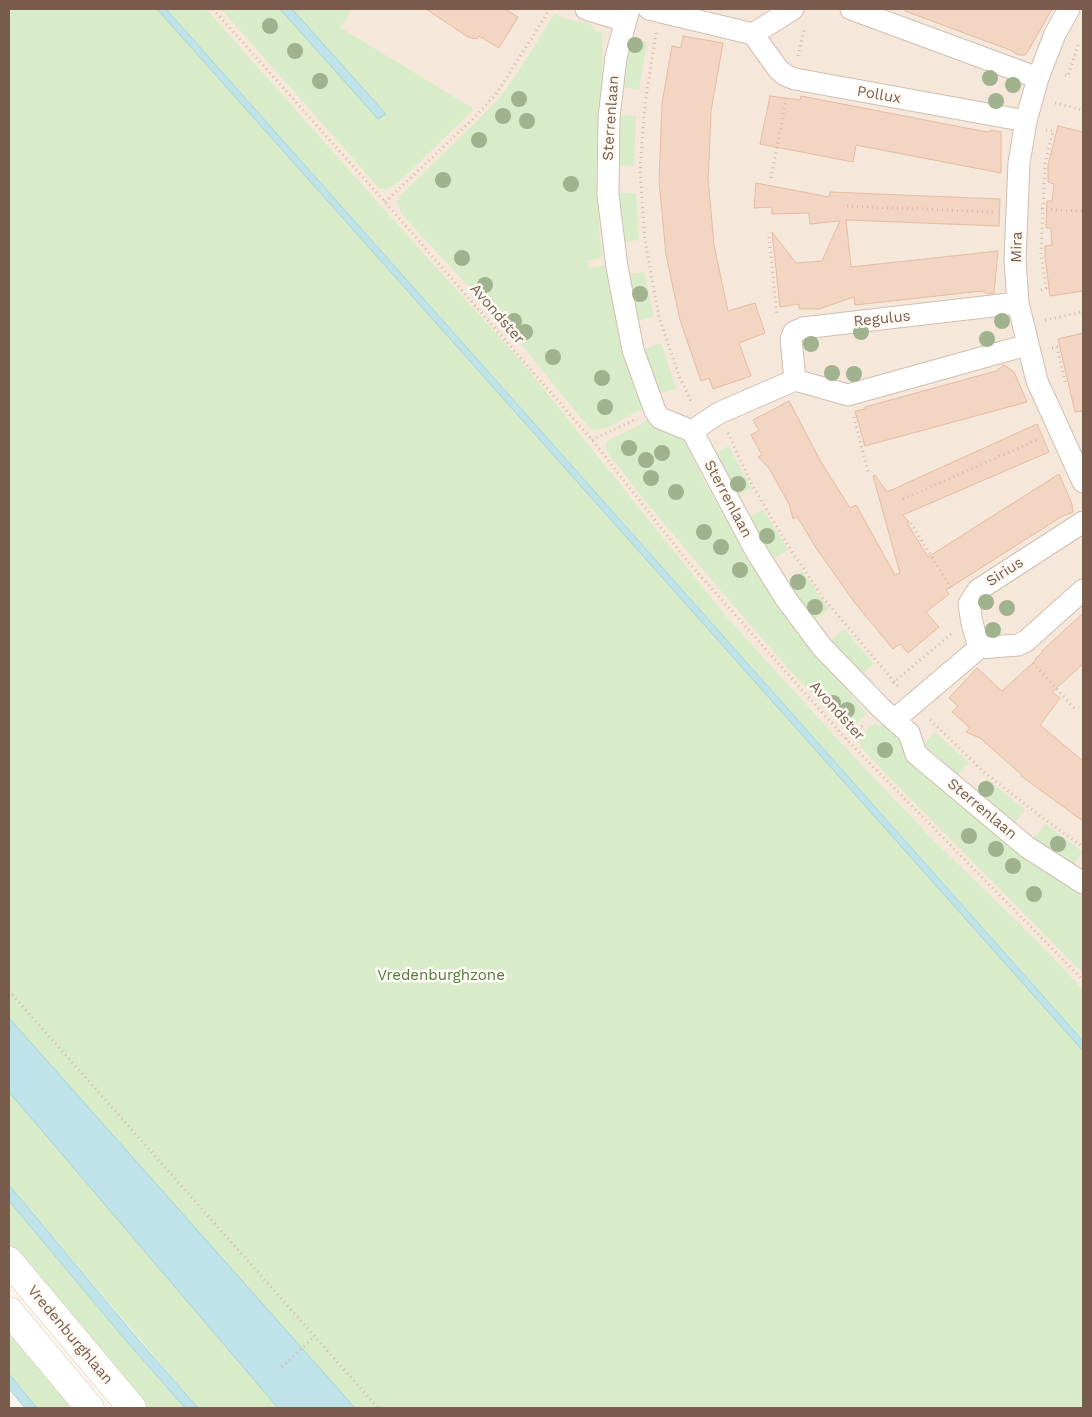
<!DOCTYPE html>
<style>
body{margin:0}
#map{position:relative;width:1092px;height:1417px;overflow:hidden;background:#fdf6ec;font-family:"Work Sans",sans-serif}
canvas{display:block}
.frame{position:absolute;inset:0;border:10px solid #7a5c4d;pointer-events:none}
</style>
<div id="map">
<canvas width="1092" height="1417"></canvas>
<div class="frame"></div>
</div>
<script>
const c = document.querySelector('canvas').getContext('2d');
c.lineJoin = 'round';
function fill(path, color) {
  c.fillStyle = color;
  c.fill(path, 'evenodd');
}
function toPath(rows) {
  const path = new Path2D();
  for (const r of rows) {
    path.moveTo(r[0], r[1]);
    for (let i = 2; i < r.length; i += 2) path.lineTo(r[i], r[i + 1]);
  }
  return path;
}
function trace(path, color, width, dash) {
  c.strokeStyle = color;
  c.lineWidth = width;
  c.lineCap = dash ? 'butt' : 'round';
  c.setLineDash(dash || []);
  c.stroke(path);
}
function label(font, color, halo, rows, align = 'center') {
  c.font = font + ' "Work Sans",sans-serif';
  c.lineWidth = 5;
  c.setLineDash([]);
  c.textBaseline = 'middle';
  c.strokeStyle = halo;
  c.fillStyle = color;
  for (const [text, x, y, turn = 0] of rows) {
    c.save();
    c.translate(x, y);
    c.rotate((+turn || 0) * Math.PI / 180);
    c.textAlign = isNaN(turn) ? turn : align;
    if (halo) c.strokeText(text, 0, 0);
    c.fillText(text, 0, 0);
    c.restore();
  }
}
fill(toPath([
 [170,9,1083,9,1083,1022]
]), '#f5e8da');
fill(toPath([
 [9,9,160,9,1083,1047,1083,1408,198,1408,9,1185],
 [166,9,206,9,395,222,522,362,729,620,852,755,935,842,1040,944,1083,990,1083,1041],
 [221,9,280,9,379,119,386,113,292,9,352,9,341,28,474,109,399,182,386,190,379,188],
 [555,13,562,18,591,24,596,32,602,31,603,78,598,121,596,177,600,238,603,257,587,261,589,268,605,265,621,341,644,408,606,428,593,430,581,418,510,330,403,216,397,202,398,198,498,100,520,69],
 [630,39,647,42,639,90,621,87],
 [618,115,636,116,634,166,616,165],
 [618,193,636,193,639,240,617,243],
 [644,272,654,317,636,321,623,275],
 [661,343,676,389,660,394,644,349],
 [647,421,649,421,652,426,681,438,686,443,704,481,748,558,816,654,867,714,855,724,848,726,839,723,791,671,746,620,649,506,607,452,606,443,610,440],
 [729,446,751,488,735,496,713,454],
 [763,509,788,550,773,559,748,518],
 [802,571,829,609,815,619,787,581],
 [844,629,874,664,860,675,831,640],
 [887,720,891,722,906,754,1035,864,1083,897,1083,973,887,775,861,747,859,740,865,731,875,723,879,727],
 [935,732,969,763,958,775,924,744],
 [987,779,1025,810,1014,823,976,792],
 [1045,824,1083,852,1073,866,1034,838],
 [9,1201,128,1343,185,1408,139,1408,9,1256],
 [9,1321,80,1408,37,1408,9,1374]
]), '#d8ecc9');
const water = toPath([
 [157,9,166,9,1083,1041,1083,1051,157,9],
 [280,9,292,9,386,114,378,119,280,9],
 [9,1018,355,1408,278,1408,9,1092,9,1018],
 [9,1185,137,1338,198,1408,185,1408,128,1343,9,1201,9,1185],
 [9,1374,18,1385,37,1408,25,1408,9,1389,9,1374]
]);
fill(water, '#bfe3e8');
trace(water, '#a5d3da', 1);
const building = toPath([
 [426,9,505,9,518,17,499,48,479,36,477,39,468,37,426,9],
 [905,9,1052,9,1028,51,1025,55,1018,55,1010,50,905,11,905,9],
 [683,36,723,43,711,111,709,162,708,178,714,245,728,311,755,303,765,333,739,343,751,376,713,389,709,378,701,381,680,320,666,255,659,181,662,103,672,46,681,48,683,36],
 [770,96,800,100,801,96,987,132,992,130,1001,132,1001,173,856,145,853,162,760,144,770,96],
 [1058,126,1083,132,1083,291,1050,296,1045,257,1045,246,1052,245,1051,228,1046,228,1047,201,1052,201,1054,184,1048,182,1048,165,1058,126],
 [756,183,829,197,830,192,1000,199,999,226,846,220,851,267,998,251,994,293,988,294,982,291,855,305,854,297,819,309,799,309,799,304,780,307,772,232,796,263,822,261,840,221,810,224,809,213,772,214,772,207,754,208,756,183],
 [1083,333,1083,411,1075,412,1058,339,1083,333],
 [1004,365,1014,372,1027,402,865,446,855,411,866,409,865,407,996,371,1004,365],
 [789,401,821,462,850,508,856,505,895,575,900,573,873,476,875,475,887,492,1037,424,1049,452,903,515,909,522,907,523,928,557,1059,474,1072,504,1073,512,1061,517,946,590,949,594,926,612,939,627,908,653,900,644,893,649,855,603,816,548,797,516,793,519,789,504,769,468,758,457,762,455,751,435,759,430,753,420,789,401],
 [1083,613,1083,664,1052,692,1060,698,1040,725,1083,761,1083,821,1021,776,1022,775,980,738,966,732,970,728,952,712,958,706,949,698,977,668,1002,691,1036,660,1035,659,1043,652,1042,651,1083,613]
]);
fill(building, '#f3d5c3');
trace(building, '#e6bba3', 1);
const street = toPath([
 [586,9,625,21],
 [629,9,616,57,609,118,608,195,617,267,633,350,655,411,660,418,692,431,756,551,786,599,822,647,883,710,909,733,916,754,1027,847,1083,883],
 [649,9,753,34,778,69,785,75,795,79,1026,121],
 [851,9,1038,78],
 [1069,9,1055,34,1038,78,1026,121,1019,163,1015,259,1018,303,1037,381,1083,482],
 [753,34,793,9],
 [795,380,791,339,794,332,803,328,1018,303],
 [692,431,719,413,795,380,848,395,1027,345],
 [979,648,972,623,969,604,978,590,1083,522],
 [894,720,979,648,1018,645,1026,641,1083,590]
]);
const secondary = toPath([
 [9,1261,132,1408],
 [9,1311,90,1408]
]);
trace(street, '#d1beb0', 23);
trace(secondary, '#d6c0b0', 29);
trace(toPath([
 [213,9,385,202,592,440,688,562,846,739,1083,980],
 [656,33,645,104,640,171,645,240,659,317,680,378,692,403],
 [798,56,804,30],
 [1065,75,1068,76,1078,45],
 [1055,103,1083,110],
 [771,178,786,100],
 [385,202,475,117,497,93,550,9],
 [847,206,995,212],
 [1041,209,1083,211],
 [769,237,777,316],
 [1041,290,1046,288,1041,254,1045,164,1053,131,1046,130],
 [1045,320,1083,312],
 [1052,348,1057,347,1065,382],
 [854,417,868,472],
 [728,433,751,483,787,544,824,599,898,686],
 [592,440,634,420],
 [903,499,1039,439],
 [911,523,952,590],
 [1033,663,1075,709],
 [893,683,951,634],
 [930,720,985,773,1048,822,1083,847],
 [846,739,865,724],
 [9,991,378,1408],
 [282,1367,314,1337]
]), '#d9b8a5', 3, [1, 4]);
trace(street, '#fff', 21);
trace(secondary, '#fff', 28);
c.fillStyle = '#a0b28e';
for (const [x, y] of [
 [270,26],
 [635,45],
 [295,51],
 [990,78],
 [320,81],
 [1013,85],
 [519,99],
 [996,101],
 [503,116],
 [527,121],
 [479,140],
 [443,180],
 [571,184],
 [462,258],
 [485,285],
 [640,294],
 [514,321],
 [1002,321],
 [525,332],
 [861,332],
 [987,339],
 [811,344],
 [553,357],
 [832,373],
 [854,374],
 [602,378],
 [605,407],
 [629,448],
 [662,453],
 [646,460],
 [651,478],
 [738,484],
 [676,492],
 [704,532],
 [767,536],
 [721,547],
 [740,570],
 [798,582],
 [986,602],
 [815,607],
 [1007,608],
 [993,630],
 [833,703],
 [847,710],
 [885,750],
 [986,789],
 [969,836],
 [1058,844],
 [996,849],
 [1013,866],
 [1034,894]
]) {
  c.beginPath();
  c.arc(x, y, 8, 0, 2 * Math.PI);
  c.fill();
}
label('15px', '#7a5c4d', '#fffaf3', [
 ["Pollux",879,95,10],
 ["Sterrenlaan",611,118,-86],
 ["Mira",1017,247,-89],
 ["Avondster",497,314,49],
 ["Regulus",882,319,-6],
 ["Sterrenlaan",728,499,62],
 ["Sirius",1005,572,-33],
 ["Avondster",837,711,48],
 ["Sterrenlaan",982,809,40],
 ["Vredenburghlaan",70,1335,50]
]);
label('15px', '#537a41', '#fffaf3', [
 ["Vredenburghzone",441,976]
]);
</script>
